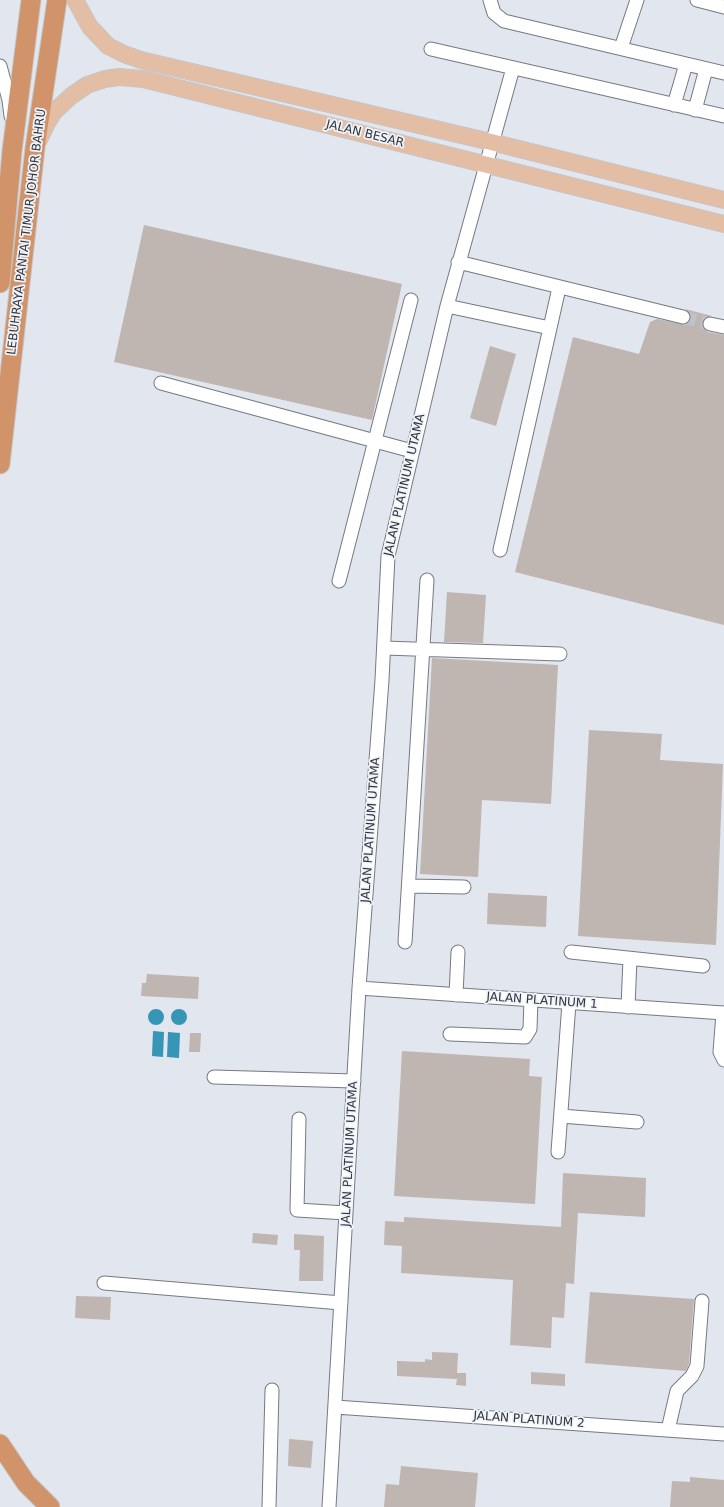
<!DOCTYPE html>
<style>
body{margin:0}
canvas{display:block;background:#e2e6ef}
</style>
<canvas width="724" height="1507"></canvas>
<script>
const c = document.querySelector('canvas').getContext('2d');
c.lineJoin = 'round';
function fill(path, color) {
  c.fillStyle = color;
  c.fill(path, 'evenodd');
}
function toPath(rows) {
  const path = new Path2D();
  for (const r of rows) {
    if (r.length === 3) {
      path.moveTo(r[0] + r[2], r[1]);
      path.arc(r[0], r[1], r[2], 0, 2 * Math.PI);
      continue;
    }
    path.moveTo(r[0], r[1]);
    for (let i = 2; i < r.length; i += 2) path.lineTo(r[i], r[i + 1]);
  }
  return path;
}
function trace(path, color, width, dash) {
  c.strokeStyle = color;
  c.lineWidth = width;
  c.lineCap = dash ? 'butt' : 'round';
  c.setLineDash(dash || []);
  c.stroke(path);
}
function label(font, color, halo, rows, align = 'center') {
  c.font = font + ' "DejaVu Sans",sans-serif';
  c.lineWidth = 3.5;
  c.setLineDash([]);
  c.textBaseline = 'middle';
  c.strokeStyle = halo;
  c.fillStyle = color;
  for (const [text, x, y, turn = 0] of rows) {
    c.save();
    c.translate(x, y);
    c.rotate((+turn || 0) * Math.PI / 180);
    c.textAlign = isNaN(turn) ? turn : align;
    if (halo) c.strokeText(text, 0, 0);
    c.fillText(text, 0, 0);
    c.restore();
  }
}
fill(toPath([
 [179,1017,8],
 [156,1017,8],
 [153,1031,164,1032,163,1057,152,1056],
 [168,1032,180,1033,179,1058,167,1057]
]), '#3795b5');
fill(toPath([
 [144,225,402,284,372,420,114,362],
 [685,309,712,316,704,319,703,327,708,332,724,335,724,625,515,572,573,337,639,354,650,322,657,319,686,325,691,319,691,315],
 [490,346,516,354,496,426,470,418],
 [447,592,486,595,483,643,444,642],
 [432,658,558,665,551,804,482,800,478,877,420,874],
 [589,730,662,734,660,760,723,764,716,945,578,936],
 [488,893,547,896,546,927,487,924],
 [147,974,199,977,198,999,141,996,142,983,146,983],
 [190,1033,201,1033,200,1052,189,1052],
 [402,1051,530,1059,529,1076,542,1077,535,1204,394,1196],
 [563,1173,646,1178,645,1217,578,1213,574,1284,566,1283,564,1318,552,1317,551,1348,510,1345,513,1280,401,1273,402,1246,384,1245,385,1221,404,1222,404,1217,561,1227],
 [253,1233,278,1235,277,1245,252,1243],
 [294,1234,324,1236,323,1281,299,1281,300,1250,294,1250],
 [590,1292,694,1299,689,1364,686,1371,585,1363],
 [76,1296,111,1297,110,1320,75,1318],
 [432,1352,458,1353,457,1373,466,1373,466,1386,456,1385,457,1379,397,1376,397,1361,425,1362,425,1359,432,1360],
 [531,1372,565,1374,565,1386,531,1384],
 [289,1439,313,1441,311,1468,288,1466],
 [401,1466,478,1473,475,1507,384,1507,386,1484,399,1485],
 [690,1477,724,1480,724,1507,670,1507,672,1481,690,1482]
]), '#bfb5b1');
trace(toPath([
 [683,317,710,324]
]), '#bfc2ca', 13, [13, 6]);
const minor = toPath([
 [490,0,494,13,504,21,724,73],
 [697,0,724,7],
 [621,48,637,0],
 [431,49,724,116],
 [0,66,9,100,11,116],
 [674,105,686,64],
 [695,110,706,69],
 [458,262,683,317],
 [447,306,550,328],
 [710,324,724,327],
 [161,383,412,451],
 [500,550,559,288],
 [339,581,411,300],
 [384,648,560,654],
 [409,886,464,887],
 [405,942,427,580],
 [571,952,703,966],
 [359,988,724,1013],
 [456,995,458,952],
 [628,1007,630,959],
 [723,1013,720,1052,724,1060],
 [450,1034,525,1037,530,1029,531,1000],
 [214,1077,354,1081],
 [561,1116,637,1122],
 [299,1119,297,1210,346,1213],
 [558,1152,569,1003],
 [104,1283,341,1303],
 [335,1407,724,1434],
 [668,1430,677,1391,692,1376,697,1366,702,1301],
 [269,1507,272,1390],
 [329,1507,359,988,382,680,388,556,447,306,513,68]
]);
const major = toPath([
 [75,0,90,27,108,46,124,54,141,60,491,142,724,200],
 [39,140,47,123,54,112,71,96,87,85,105,79,119,77,143,79,724,224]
]);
const highway = toPath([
 [0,283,12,151,31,0],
 [0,464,35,148,57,0],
 [0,1444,26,1483,50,1507]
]);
trace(minor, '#757980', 15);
trace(major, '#c6c6c7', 18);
trace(highway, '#c6c6c7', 21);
trace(minor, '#fff', 13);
trace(major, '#e3bea5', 16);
trace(highway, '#d19369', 19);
label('12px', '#323437', '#eff4fc', [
 ["JALAN BESAR",365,134,14],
 ["LEBUHRAYA PANTAI TIMUR JOHOR BAHRU",27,232,-83],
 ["JALAN PLATINUM UTAMA",405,485,-77],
 ["JALAN PLATINUM UTAMA",371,830,-86],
 ["JALAN PLATINUM 1",542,1001,4],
 ["JALAN PLATINUM UTAMA",350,1154,-87],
 ["JALAN PLATINUM 2",529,1420,4]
]);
</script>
